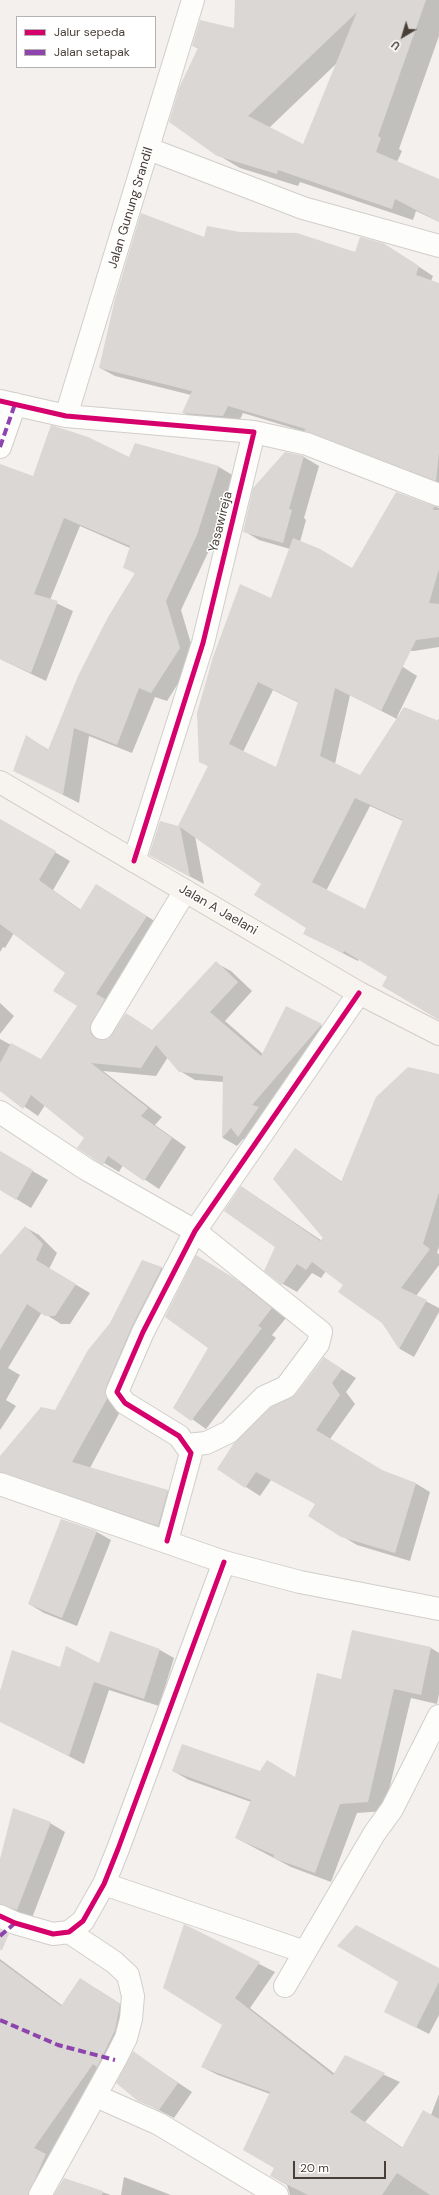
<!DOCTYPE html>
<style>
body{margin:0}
#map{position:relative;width:439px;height:2195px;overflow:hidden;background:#f3f0ed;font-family:"DM Sans",sans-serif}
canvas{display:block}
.legend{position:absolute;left:16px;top:16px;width:140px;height:52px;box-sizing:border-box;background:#fff;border:1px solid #b6b2b0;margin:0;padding:5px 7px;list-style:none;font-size:12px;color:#493f39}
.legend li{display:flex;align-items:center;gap:8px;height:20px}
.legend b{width:20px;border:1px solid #b6b2b0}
.north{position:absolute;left:383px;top:16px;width:40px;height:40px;-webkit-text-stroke:3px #fff;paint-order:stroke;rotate:218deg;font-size:11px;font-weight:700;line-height:16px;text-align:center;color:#493f39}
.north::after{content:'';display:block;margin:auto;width:14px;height:18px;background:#493f39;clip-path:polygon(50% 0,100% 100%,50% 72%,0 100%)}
.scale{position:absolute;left:293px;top:2161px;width:93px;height:18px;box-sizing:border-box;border:2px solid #493f39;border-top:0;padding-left:5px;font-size:12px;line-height:14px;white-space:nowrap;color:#493f39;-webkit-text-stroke:3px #fff;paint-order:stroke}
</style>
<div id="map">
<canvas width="439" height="2195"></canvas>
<ul class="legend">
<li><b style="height:5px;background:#d6006c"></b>Jalur sepeda</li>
<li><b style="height:5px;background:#8e44ad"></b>Jalan setapak</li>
</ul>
<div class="north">U</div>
<div class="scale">20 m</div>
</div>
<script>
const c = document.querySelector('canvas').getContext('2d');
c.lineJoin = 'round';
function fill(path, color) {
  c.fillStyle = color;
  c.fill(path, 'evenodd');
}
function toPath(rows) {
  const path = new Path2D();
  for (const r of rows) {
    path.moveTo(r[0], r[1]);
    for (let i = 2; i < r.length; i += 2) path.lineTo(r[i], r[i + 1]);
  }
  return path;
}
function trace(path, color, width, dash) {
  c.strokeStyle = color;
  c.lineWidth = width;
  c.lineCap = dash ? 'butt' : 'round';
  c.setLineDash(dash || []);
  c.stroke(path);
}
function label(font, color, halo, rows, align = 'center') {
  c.font = font + ' "DM Sans",sans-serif';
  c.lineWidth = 3;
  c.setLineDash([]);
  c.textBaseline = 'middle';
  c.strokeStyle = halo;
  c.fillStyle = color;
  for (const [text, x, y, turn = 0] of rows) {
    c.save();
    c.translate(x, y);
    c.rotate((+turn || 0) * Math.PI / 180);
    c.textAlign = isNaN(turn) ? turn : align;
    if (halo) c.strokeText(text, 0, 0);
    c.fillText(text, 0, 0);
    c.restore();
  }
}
fill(toPath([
 [236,0,439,0,439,36,399,149,402,151,397,162,439,180,439,222,416,211,413,220,300,182,298,186,240,168,218,155,199,49,193,46,235,29],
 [337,63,304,145,269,128],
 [204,238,355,253,398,253,433,276,431,281,439,284,439,484,312,434,243,413,238,424,198,421,184,413,191,395,115,376,100,368],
 [286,453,304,457,319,466,304,518,306,520,300,542,353,569,397,493,439,508,439,647,414,651,345,647,403,667,417,676,397,717,438,721,439,718,439,1018,389,977,359,959,358,961,305,934,308,928,262,884,195,836,204,884,165,863,178,827,209,767,200,761,272,599,290,549,259,540,244,531],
 [273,690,299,703,277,768,243,752],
 [350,695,397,719,361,776,335,764],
 [370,806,403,821,365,910,326,891],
 [130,458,219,467,234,476,212,544,181,610,195,657,167,701,155,697,132,753,89,736,79,803,14,770,27,737,49,750,136,574,124,567,130,548,80,526,50,600,73,611,46,681,0,659,0,480,34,478],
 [0,820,70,861,53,890,81,910,97,885,161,925,104,1036,105,1041,153,1031,216,963,231,971,252,991,225,1021,263,1054,286,1008,336,1033,253,1145,243,1139,237,1146,223,1138,224,1082,195,1080,180,1071,168,1057,156,1076,103,1071,162,1117,155,1125,186,1147,159,1189,123,1165,119,1172,79,1148,85,1137,45,1105,38,1116,0,1090,0,1039,41,1061,78,1006,66,972,14,933,5,948,3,947,0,952],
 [0,1003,14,1016,0,1034],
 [439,1076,439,1247,437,1253,439,1254,439,1265,416,1296,439,1308,439,1312,414,1357,400,1349,383,1323,344,1285,326,1271,321,1278,312,1273,297,1292,283,1284,277,1247,242,1187,322,1241,324,1238,295,1149,342,1182],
 [3,1154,48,1180,31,1208,0,1189,0,1160],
 [25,1227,39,1235,57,1253,49,1269,90,1293,70,1324,61,1324,42,1312,8,1368,20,1375,6,1400,16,1406,0,1430,0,1271],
 [142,1261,162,1268,178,1277,148,1336,122,1408,90,1468,168,1491,184,1500,174,1534,0,1484,0,1457,55,1412,110,1324],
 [211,1265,249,1288,286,1318,272,1335,276,1338,206,1429,175,1407,210,1348],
 [324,1358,356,1378,346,1392,355,1404,330,1439,384,1472,415,1483,430,1492,410,1561,357,1545,342,1536,316,1504,271,1480,260,1496,218,1469,297,1395],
 [62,1520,97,1532,111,1540,77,1626,44,1613,29,1604],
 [431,1648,439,1653,439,1694,437,1704,411,1698,384,1811,357,1813,331,1882,291,1867,236,1838,251,1802,189,1780,173,1771,260,1772,296,1778],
 [160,1650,174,1658,159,1706,109,1690,84,1764,0,1721,0,1695,60,1668,100,1665],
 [14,1809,50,1823,65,1832,32,1918,0,1906,0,1863],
 [184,1926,275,1972,250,2008,335,2074,345,2057,400,2082,365,2122,403,2148,431,2115,439,2094,439,2195,290,2195,287,2185,271,2176,276,2167,270,2094,218,2075,202,2067,223,2025],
 [0,1959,63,2006,97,1989,136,2014,48,2195,0,2195],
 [439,1969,439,2015,429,2034,398,2018],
 [134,2053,192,2092,174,2118,139,2100],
 [124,2177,171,2195,121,2195],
 [64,2179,111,2195,54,2195]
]), '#0003');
fill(toPath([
 [235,0,426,0,378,136,381,138,376,152,439,179,439,222,395,199,392,209,278,170,277,174,217,156,169,122,179,88,198,48,192,46,200,20,234,28],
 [357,12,303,144,248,116],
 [141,213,204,237,207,226,240,232,297,233,355,252,360,237,383,243,419,266,416,275,439,283,439,452,436,481,304,431,306,429,228,406,223,416,182,413,192,391,99,368,115,299],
 [51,425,88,437,129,457,135,443,219,466,197,535,166,601,180,648,151,693,139,688,117,745,74,728,63,795,13,771,26,735,48,750,78,676,108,617,135,573,123,568,130,546,64,518,34,594,58,601,31,673,0,659,0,464,33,476],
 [285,452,304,456,289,509,292,510,283,543,243,532,253,488],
 [396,492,434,506,433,510,439,510,439,569,429,603,439,604,439,637,416,640,381,711,335,688,320,756,360,775,404,707,439,721,439,1020,382,986,387,977,344,951,343,953,303,934,306,928,254,895,261,884,180,827,190,877,149,855,160,821,178,826,208,766,199,762,197,713,213,657,240,584,271,598,293,538,320,549,352,568],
 [258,682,298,702,276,767,229,744],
 [355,798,403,820,365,909,312,882],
 [0,819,56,851,39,880,80,910,96,884,147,916,96,994,105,999,90,1027,91,1034,95,1038,101,1040,108,1039,126,1013,152,1030,216,961,238,982,210,1012,261,1056,286,1006,322,1024,252,1105,259,1107,238,1137,231,1128,222,1138,223,1076,179,1072,156,1045,141,1068,91,1063,148,1108,141,1116,172,1138,144,1181,108,1156,103,1165,77,1148,84,1138,31,1095,23,1109,0,1091,0,1063,11,1043,41,1059,77,1006,53,991,65,973,0,924],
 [408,1067,439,1074,439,1192,423,1244,430,1249,401,1288,427,1300,399,1349,382,1323,338,1292,343,1285,312,1262,306,1270,297,1264,282,1285,264,1271,275,1247,224,1211,241,1186,320,1241,323,1238,273,1179,295,1148,341,1182,376,1097],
 [0,1151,33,1170,16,1200,0,1190],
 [25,1226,43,1244,36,1260,76,1284,55,1316,45,1316,27,1304,0,1350,0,1255],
 [196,1255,234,1278,272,1308,258,1326,262,1328,191,1421,173,1408,208,1348,165,1317],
 [142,1260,162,1267,132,1326,106,1387,107,1399,72,1462,168,1490,158,1526,0,1472,0,1456,41,1407,55,1410,88,1350,110,1323],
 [324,1357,342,1369,332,1383,340,1395,316,1430,382,1470,416,1483,395,1553,341,1537,308,1516,315,1504,256,1472,245,1488,217,1469,234,1443,271,1407,296,1394],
 [61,1519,97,1531,62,1618,28,1604],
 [352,1630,431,1647,421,1695,394,1689,368,1802,340,1804,315,1873,273,1858,274,1855,235,1838,251,1800,172,1771,182,1744,260,1771,267,1760,295,1777,317,1673,341,1679],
 [110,1631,160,1649,144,1699,94,1682,69,1756,0,1722,0,1691,12,1650,60,1667,66,1646,99,1663],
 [13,1808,51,1822,17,1910,0,1904,0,1859],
 [184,1924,260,1962,235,1998,333,2075,345,2055,385,2073,350,2112,402,2148,423,2110,439,2119,439,2195,430,2195,397,2173,382,2195,308,2195,270,2176,274,2168,243,2150,270,2092,201,2067,222,2025,163,1988],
 [356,1925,439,1968,439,1982,416,2028,384,2012,398,1982,337,1946],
 [0,1930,9,1934,2,1950,0,1950],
 [0,1961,61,2006,80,1978,120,2004,115,2030,97,2067,93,2064,34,2148,46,2154,28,2195,0,2195],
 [133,2051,178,2083,159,2110,138,2101,116,2083],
 [64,2178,103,2191,102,2195,54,2195]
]), '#dbd7d4');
const street = toPath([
 [149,149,303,208,439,246],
 [0,401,66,416,254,432,203,643,134,861],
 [66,416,193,0],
 [254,432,307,444,439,495],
 [0,447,15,404],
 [102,1028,185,891],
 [0,1112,86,1169,195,1231,321,1332,318,1344,286,1387,264,1397,229,1432,206,1443,187,1445],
 [0,1484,224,1562,300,1582,439,1609],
 [167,1541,191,1453,179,1436,125,1403,117,1392,143,1332,195,1231,359,993],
 [104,1884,305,1952],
 [0,1916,15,1923,53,1934,69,1932,83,1921,104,1884,118,1849,224,1562],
 [285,1986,374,1834,392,1809,439,1716],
 [96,2096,159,2124,277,2195],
 [40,2195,115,2060,126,2038,131,2019,133,1996,128,1975,114,1962,69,1932]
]);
const secondary = toPath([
 [0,782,359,993,439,1034]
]);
trace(street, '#d1cecb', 24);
trace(secondary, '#d3ccc5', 24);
trace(street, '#fdfdfc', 22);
trace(secondary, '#f7f4f0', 22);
trace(toPath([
 [0,447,15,404],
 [0,1936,15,1923],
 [0,2020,58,2045,115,2060]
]), '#8e44ad', 4, [8, 4]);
trace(toPath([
 [0,401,66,416,254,432,203,643,134,861],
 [167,1541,191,1453,179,1436,125,1403,117,1392,143,1332,195,1231,359,993],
 [0,1916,15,1923,53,1934,69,1932,83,1921,104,1884,118,1849,224,1562]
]), '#d6006c', 5);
label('13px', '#493f39', '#fff', [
 ["Jalan Gunung Srandil",131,208,-73],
 ["Yasawireja",221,522,-76],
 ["Jalan A Jaelani",218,910,30]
]);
</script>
